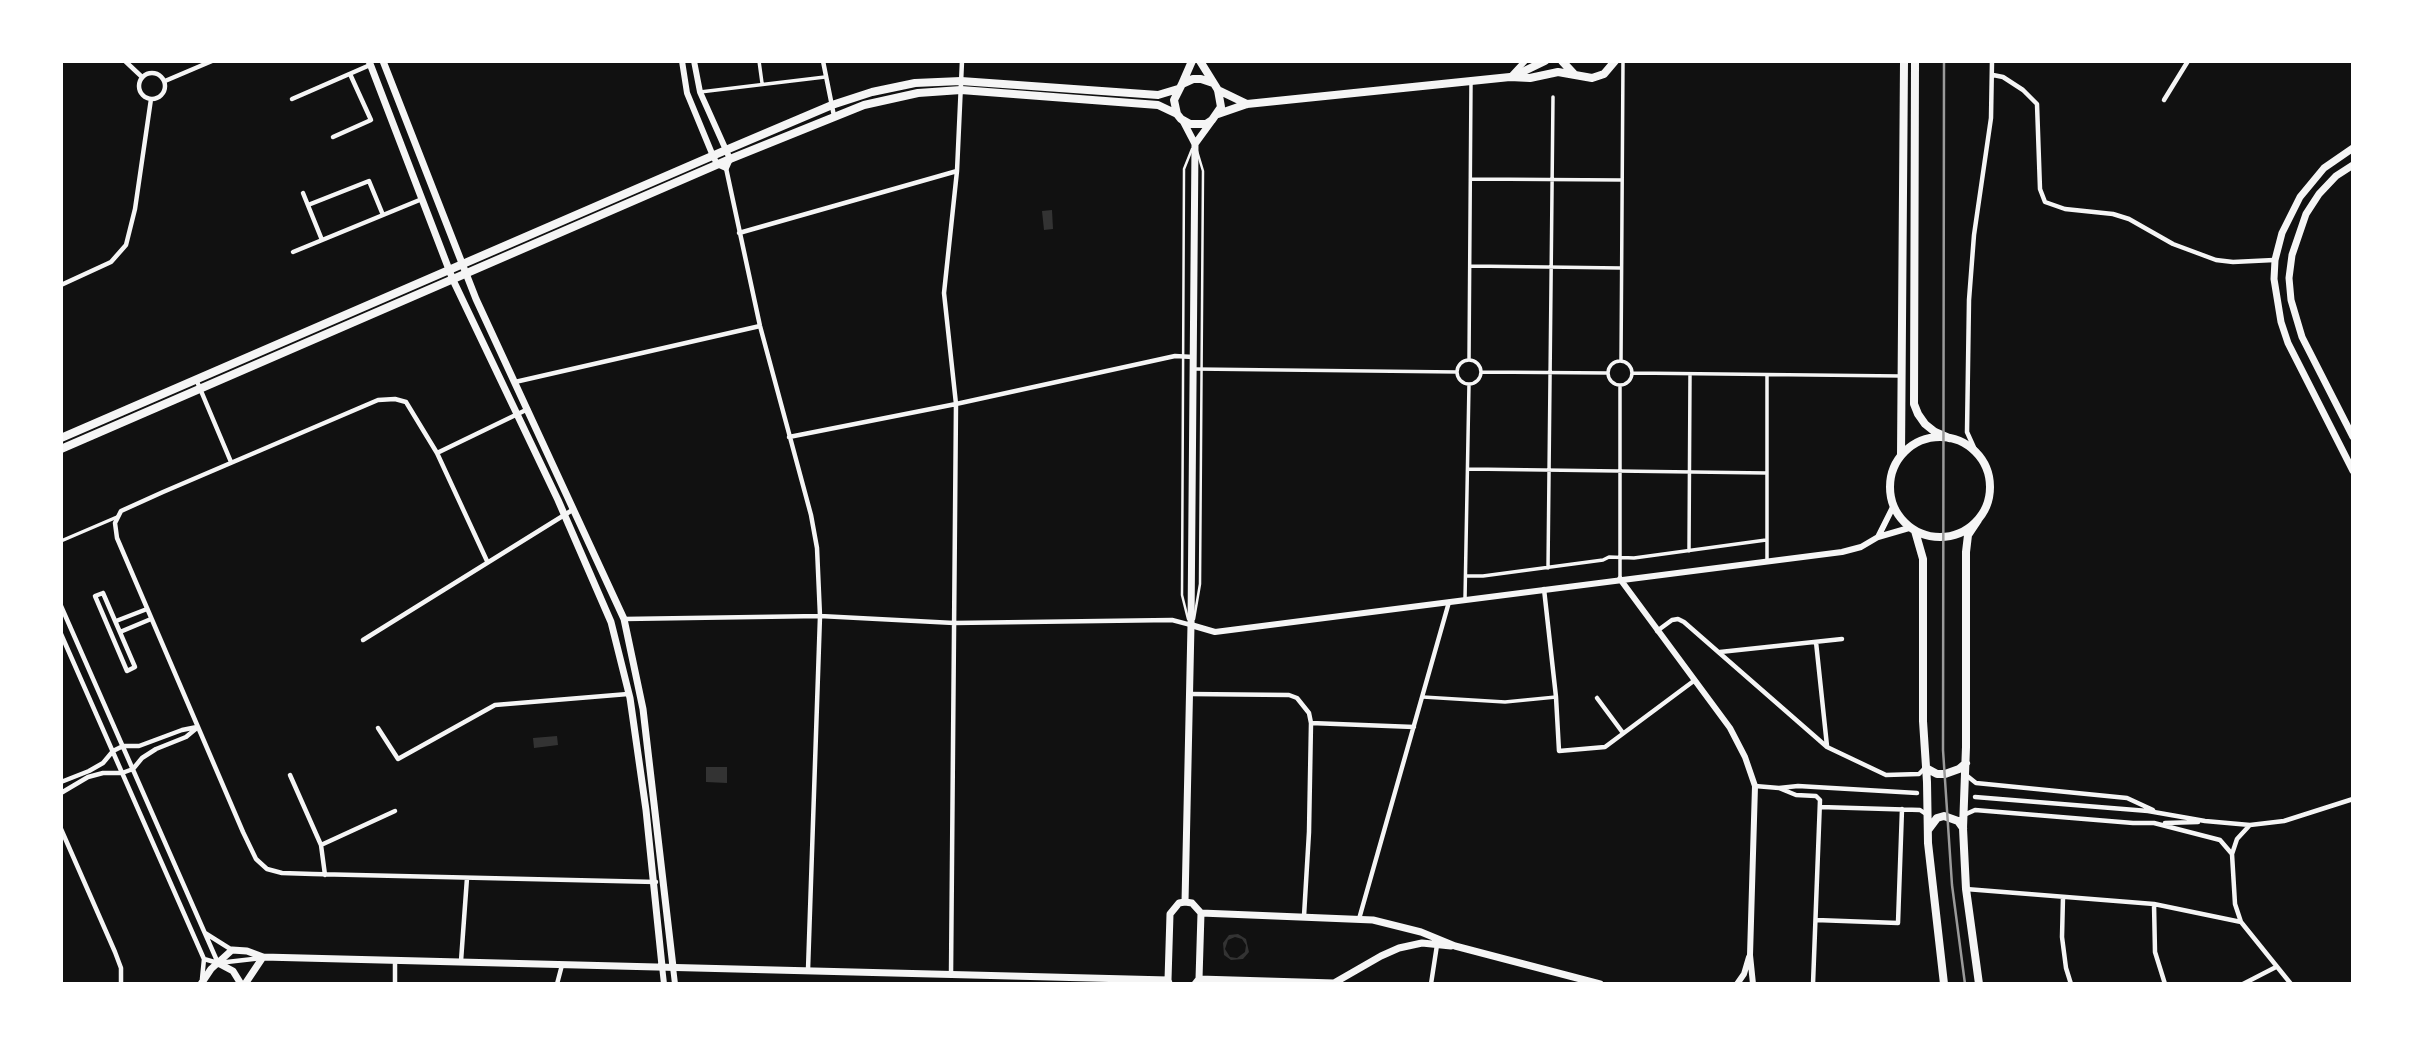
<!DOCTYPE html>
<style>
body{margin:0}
#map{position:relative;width:2414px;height:1045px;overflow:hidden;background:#111;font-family:Manrope,sans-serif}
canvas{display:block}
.frame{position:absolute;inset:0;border:63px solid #fff;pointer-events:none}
</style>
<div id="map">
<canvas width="2414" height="1045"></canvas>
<div class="frame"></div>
</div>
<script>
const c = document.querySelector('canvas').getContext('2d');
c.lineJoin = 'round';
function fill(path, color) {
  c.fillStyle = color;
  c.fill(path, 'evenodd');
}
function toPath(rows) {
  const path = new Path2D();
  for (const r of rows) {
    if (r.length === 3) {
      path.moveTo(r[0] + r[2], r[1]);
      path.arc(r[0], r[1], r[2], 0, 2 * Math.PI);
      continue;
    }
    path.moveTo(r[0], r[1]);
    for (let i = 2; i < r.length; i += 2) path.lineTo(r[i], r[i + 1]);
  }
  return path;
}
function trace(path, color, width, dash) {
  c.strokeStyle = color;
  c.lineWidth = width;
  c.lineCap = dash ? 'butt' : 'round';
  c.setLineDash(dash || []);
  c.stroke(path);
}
fill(toPath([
 [1052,210,1053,229,1044,230,1042,211],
 [557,736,558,745,534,748,533,738],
 [706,767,727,767,727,783,706,782],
 [1238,934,1246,939,1249,952,1243,959,1231,960,1224,955,1223,943,1229,935],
 [1235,937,1242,939,1246,945,1245,952,1237,958,1230,957,1225,949,1228,940]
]), '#333');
trace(toPath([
 [1188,619,1182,595,1184,169,1192,149],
 [1194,619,1200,584,1203,171,1197,151]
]), '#f5f5f5', 2.5);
trace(toPath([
 [759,61,762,83],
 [700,92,825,77],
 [1471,179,1622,180],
 [1471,266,1621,268],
 [1469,360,1471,82],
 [1469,372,12],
 [1621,361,1623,61],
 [1620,373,12],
 [1195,369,1457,372],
 [1481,372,1608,373],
 [1632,373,1900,376],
 [1620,385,1620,579],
 [1469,469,1767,473],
 [61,541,117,517],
 [1689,551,1690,375],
 [1767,561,1767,375],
 [1548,568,1553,97],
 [1467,576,1483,576,1603,560,1609,557,1634,558,1766,540],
 [1465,599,1469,384],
 [1423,697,1505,702,1556,697]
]), '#f5f5f5', 3.5);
trace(toPath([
 [125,61,142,77],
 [823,61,834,116],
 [152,86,13],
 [1993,75,2003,77,2023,90,2037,104,2040,189,2045,202,2065,209,2113,214,2129,219,2173,244,2216,260,2233,262,2274,260],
 [165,81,212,61],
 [292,99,370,65],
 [2164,100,2188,61],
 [333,137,371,120,350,74],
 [726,168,760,326,811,515,817,548,820,616,808,970],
 [303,193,322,240],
 [308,205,369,181,383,215],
 [739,233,957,171],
 [293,252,422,199],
 [61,285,111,262,126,245,135,209,151,99],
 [196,379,231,462],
 [515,382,760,326],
 [789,437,956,404,1175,356,1193,357],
 [1976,452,1967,432,1969,300,1974,235,1991,118,1992,61],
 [437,453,528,409],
 [487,561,437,453,406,402,395,399,378,400,163,492,121,511,115,523,117,538,243,832,256,859,267,869,282,873,313,874,656,882],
 [1544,589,1556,697,1559,751,1605,747,1695,680],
 [103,593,135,667,127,671,95,596,103,593],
 [61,606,218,963],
 [624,619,820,616,954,623,1172,620,1191,625],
 [116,621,147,609],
 [1657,631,1672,620,1678,619,1684,622,1827,747,1886,775,1919,774,1925,768],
 [120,632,151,619],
 [61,634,204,959],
 [363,640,574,509],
 [1816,642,1827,746],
 [1720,652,1842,639],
 [1190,694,1289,695,1297,698,1309,713,1311,723,1309,832,1304,916],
 [1597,698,1623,733],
 [1311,723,1414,727],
 [378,728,398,759,495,705,628,694],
 [290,775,321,845,325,875],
 [1966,775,1976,783,2127,798,2153,810],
 [61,782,89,771,103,763,113,751,123,746,139,746,182,730,197,727],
 [1755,786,1779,788,1798,786,1917,793],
 [1779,788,1796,795,1816,796,1820,800,1813,984],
 [61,793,88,777,103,773,122,773,133,769,142,758,156,749,186,737,198,727],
 [1975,797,2148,811,2205,821,2250,825,2284,821,2353,799],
 [1820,807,1920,810,1926,814],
 [1964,815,1975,810,2133,823,2154,823,2220,840,2232,854],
 [2165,823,2198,822],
 [2249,826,2237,839,2232,854,2235,904,2241,922,2291,984],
 [61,829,115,952,121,968,121,984],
 [321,845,395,811],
 [1966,889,2154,904,2241,922],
 [2063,897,2062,937,2066,968,2071,984],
 [2154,904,2155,952,2165,984],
 [1359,919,1449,602],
 [1816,920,1898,923,1902,809],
 [205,933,232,950],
 [204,959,218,963,262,958],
 [461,961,467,878],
 [951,975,956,404,944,293,957,171,962,61],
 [202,979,204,959],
 [395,984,395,960],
 [557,984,562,965],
 [1431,984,1437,945],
 [2243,984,2276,967]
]), '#f5f5f5', 4.5);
trace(toPath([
 [682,61,687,93,713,156,717,164,726,168,730,159,700,92,694,61],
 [1512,75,1525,61],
 [1878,537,1893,507],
 [1620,579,1730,728,1745,757,1755,786,1750,955,1753,984],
 [1191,625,1215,632,1842,552,1861,547,1878,537,1909,528],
 [662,966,664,984],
 [673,967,675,984],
 [1737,984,1744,974,1749,957]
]), '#f5f5f5', 6);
trace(toPath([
 [369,61,453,280,558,500,611,622,630,698,646,810,662,966],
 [383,61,476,299,624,619,643,709,673,967],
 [1183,121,1195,144,1191,625,1185,902],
 [1195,144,1211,122],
 [2353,148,2324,168,2300,197,2282,233,2275,260,2274,279,2281,322,2288,343,2353,471],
 [2353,165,2336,176,2319,194,2306,214,2292,255,2289,278,2291,300,2302,337,2353,437],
 [1201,913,1373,920,1421,932,1455,946,1600,984],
 [218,963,233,971,241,984],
 [1199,979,1334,983,1381,956,1399,948,1422,943,1451,946],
 [1169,983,1168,980,1170,914,1179,903,1185,902,1192,903,1201,913,1199,979,1195,984],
 [201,984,211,969,232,950,247,951,263,957,1168,980],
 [245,984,263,957]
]), '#f5f5f5', 7);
trace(toPath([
 [1200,61,1218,90,1221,107,1212,120,1206,124,1190,124,1181,119,1177,114,1174,100,1182,84,1193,79,1201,79,1213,83],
 [1562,61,1574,74],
 [1915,61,1914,404,1918,414,1925,424,1935,432,1949,438],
 [1516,75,1545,61],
 [1182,84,1192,61],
 [1218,90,1247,104],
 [1218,114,1247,104,1510,77,1530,78,1558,72,1592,78,1604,74,1615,61],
 [1940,487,50],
 [61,438,726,150,832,105,872,92,915,83,961,81,1158,95,1178,89],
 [61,449,730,159,864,105,918,93,961,90,1158,105,1177,114],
 [1901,455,1904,61],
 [1978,520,1968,535,1966,552,1966,747,1963,828,1966,889,1979,984],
 [1915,531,1923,559,1923,721,1927,782,1928,843,1944,984],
 [1926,768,1937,774,1945,774,1959,769,1966,763],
 [1928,830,1937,818,1944,816,1958,821,1963,828]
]), '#f5f5f5', 8);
trace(toPath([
 [1944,61,1943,750,1952,885,1965,984]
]), '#9a9a9a', 2.5);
</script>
